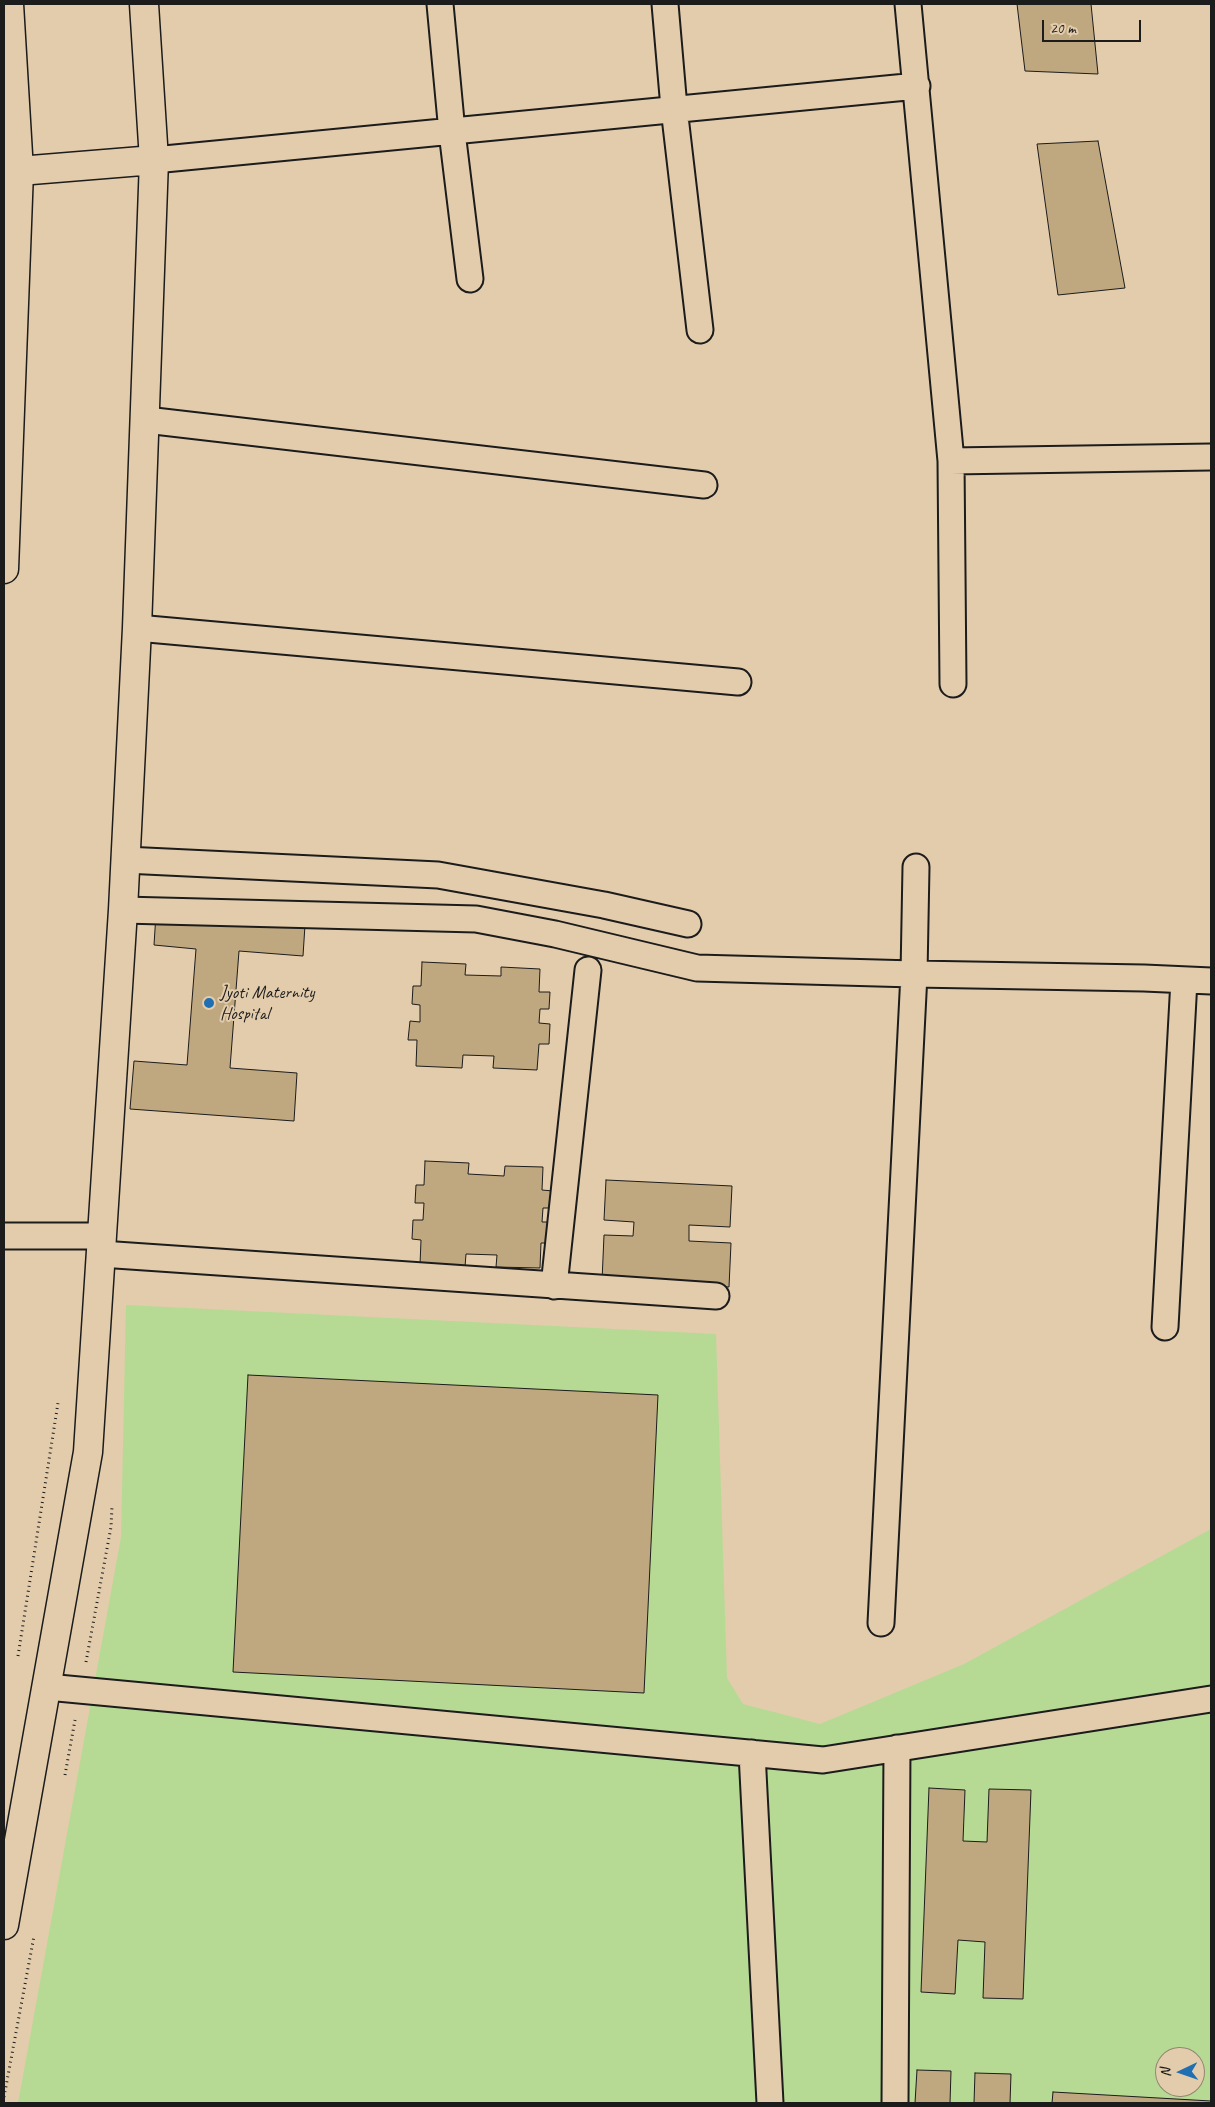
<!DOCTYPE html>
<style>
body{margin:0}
#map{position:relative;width:1215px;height:2107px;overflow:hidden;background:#e3ccac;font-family:Caveat,sans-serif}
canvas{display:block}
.frame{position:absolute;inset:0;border:5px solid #1c1c1c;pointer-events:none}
.north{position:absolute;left:1155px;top:2047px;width:50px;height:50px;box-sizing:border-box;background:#e3ccac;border:1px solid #938672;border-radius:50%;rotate:267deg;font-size:14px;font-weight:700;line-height:20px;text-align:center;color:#1c1c1c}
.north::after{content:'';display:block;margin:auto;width:18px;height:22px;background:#1f6fb2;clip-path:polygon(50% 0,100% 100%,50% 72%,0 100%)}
.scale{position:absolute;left:1042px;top:20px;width:99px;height:22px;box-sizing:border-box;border:2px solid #1c1c1c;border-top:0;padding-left:6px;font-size:15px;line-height:18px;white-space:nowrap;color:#1c1c1c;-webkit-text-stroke:4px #e3ccac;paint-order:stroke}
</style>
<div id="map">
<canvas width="1215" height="2107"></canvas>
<div class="frame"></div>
<div class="north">N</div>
<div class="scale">20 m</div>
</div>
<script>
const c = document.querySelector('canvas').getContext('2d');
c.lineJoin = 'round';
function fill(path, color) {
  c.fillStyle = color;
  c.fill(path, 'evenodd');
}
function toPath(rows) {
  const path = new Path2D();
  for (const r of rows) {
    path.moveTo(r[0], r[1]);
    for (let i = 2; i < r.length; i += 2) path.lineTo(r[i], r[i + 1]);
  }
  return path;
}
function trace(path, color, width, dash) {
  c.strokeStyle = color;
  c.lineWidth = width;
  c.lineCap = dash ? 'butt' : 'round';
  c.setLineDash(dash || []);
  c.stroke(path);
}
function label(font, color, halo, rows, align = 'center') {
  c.font = font + ' Caveat,sans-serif';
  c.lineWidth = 4;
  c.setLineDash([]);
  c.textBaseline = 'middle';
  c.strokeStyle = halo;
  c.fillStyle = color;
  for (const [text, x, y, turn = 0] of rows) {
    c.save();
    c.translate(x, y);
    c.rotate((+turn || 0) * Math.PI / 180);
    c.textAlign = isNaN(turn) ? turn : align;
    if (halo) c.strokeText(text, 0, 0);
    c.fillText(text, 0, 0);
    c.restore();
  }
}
fill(toPath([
 [126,1305,716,1334,727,1678,743,1704,820,1724,964,1664,1211,1529,1211,2103,18,2103,121,1537],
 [1165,2057,1195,2057,1195,2087,1165,2087]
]), '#b6da94');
const building = toPath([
 [1017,4,1091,4,1098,74,1025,71,1017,4],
 [1098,141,1125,288,1058,295,1037,144,1098,141],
 [156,914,305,925,303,956,239,951,230,1068,297,1073,294,1121,130,1109,134,1061,187,1065,196,949,154,945,156,914],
 [422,962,466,964,465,975,501,976,501,967,540,969,539,992,550,992,549,1009,540,1009,539,1023,550,1024,549,1044,539,1044,537,1070,493,1068,494,1056,463,1055,462,1068,416,1066,417,1040,408,1040,410,1021,420,1022,420,1005,412,1004,413,986,421,986,422,962],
 [425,1161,469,1163,468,1174,504,1176,505,1166,543,1167,542,1190,553,1191,553,1208,543,1208,542,1222,553,1222,552,1243,541,1243,540,1268,496,1267,497,1255,466,1254,465,1267,420,1265,421,1240,412,1239,413,1220,423,1220,424,1203,415,1203,416,1185,424,1185,425,1161],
 [606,1180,732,1186,730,1227,689,1225,689,1241,731,1243,729,1287,602,1281,604,1235,633,1236,634,1222,604,1220,606,1180],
 [248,1375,658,1395,644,1693,233,1672,248,1375],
 [929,1788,965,1790,963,1841,987,1842,989,1789,1031,1790,1023,1999,983,1998,985,1942,958,1940,955,1994,921,1992,929,1788],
 [917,2070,951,2071,950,2103,915,2103,917,2070],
 [975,2073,1011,2074,1010,2103,974,2103,975,2073],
 [1053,2092,1211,2101,1211,2103,1052,2103,1053,2092]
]);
fill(building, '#bfa77f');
trace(building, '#1c1c1c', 1);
const minor = toPath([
 [440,4,452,132,470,279],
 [665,4,674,108,700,330],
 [908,4,951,461,1211,457],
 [154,160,917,86],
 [146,420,704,485],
 [951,461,953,684],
 [137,628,738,682],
 [125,860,438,875,604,905,688,924],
 [123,910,476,919,555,934,697,968,914,974,916,867],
 [4,1236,102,1236],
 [101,1254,716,1296],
 [554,1286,588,970],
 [1165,1327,1184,980],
 [881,1623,914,974,1144,978,1211,981],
 [47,1687,823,1760,1211,1699],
 [752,1753,770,2103],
 [895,2103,897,1748]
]);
const tertiary = toPath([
 [19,171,154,160,144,4],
 [4,1925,88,1452,123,910,137,628,154,160]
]);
const secondary = toPath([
 [4,569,19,171,9,4]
]);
trace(minor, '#1c1c1c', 29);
trace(tertiary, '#1c1c1c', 31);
trace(secondary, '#1c1c1c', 31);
trace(toPath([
 [18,1656,58,1403],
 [86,1662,111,1527,112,1506],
 [65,1775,75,1720],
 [4,2097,34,1936]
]), '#1c1c1c', 3, [1, 4]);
trace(minor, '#e3ccac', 25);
trace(tertiary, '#e3ccac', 28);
trace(secondary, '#e3ccac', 28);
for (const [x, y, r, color] of [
 [209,1003,6,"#1f6fb2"]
]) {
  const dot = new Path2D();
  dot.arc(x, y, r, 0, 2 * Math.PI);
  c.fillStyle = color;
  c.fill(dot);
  trace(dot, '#e3ccac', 2);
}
label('18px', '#1c1c1c', '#e3ccac', [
 ["Jyoti Maternity",220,993],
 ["Hospital",220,1014]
], 'left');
</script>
